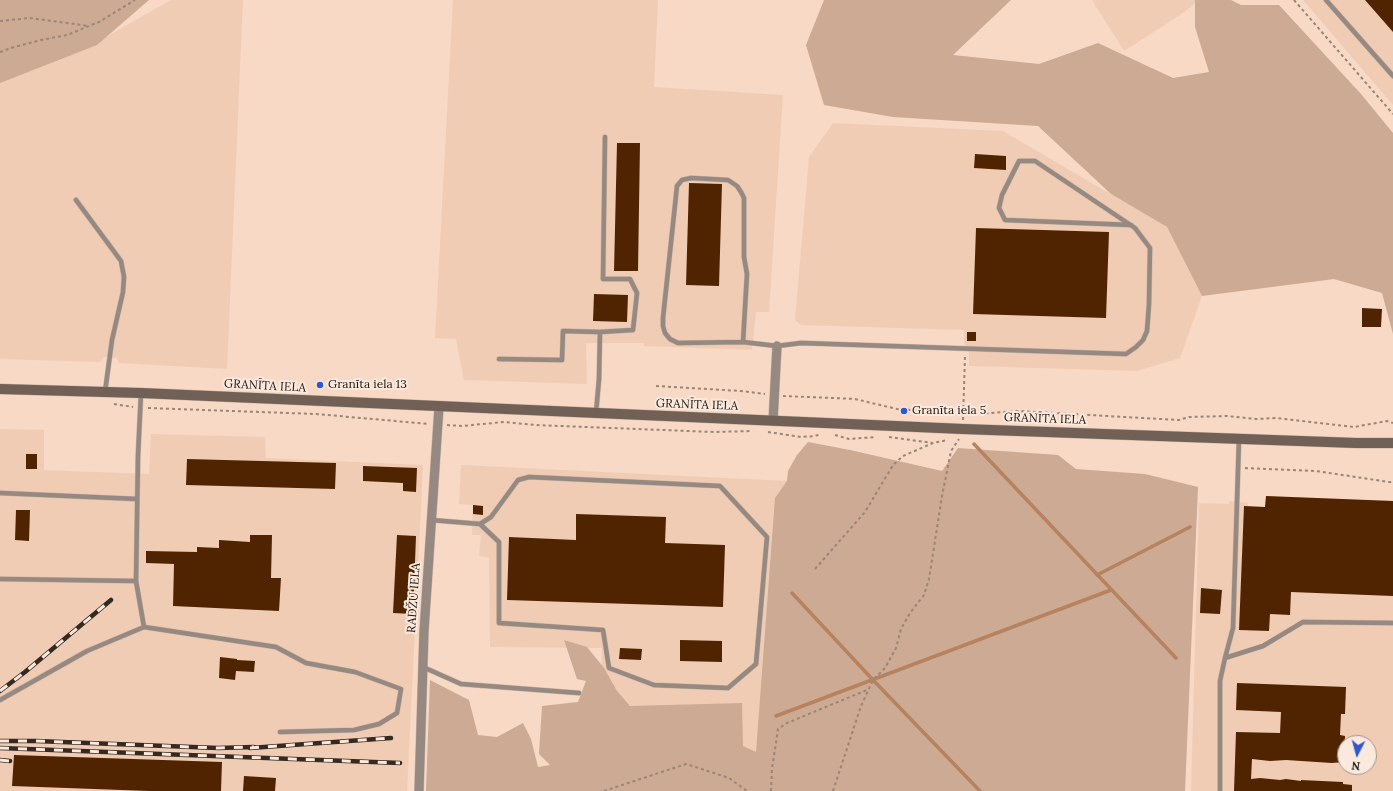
<!DOCTYPE html>
<meta charset="utf-8">
<style>
body{margin:0}
#map{position:relative;width:1393px;height:791px;overflow:hidden;background:#f7d9c6;font-family:Lora,serif}
canvas{display:block}
.north{position:absolute;left:1337px;top:735px;width:40px;height:40px;box-sizing:border-box;background:#fbe9de;border:1px solid #a3948a;border-radius:50%;rotate:186deg;font-size:11px;font-weight:700;line-height:16px;text-align:center;color:#1e140d}
.north::after{content:'';display:block;margin:auto;width:14px;height:18px;background:#2f58c8;clip-path:polygon(50% 0,100% 100%,50% 72%,0 100%)}
</style>
<div id="map">
<canvas width="1393" height="791"></canvas>
<div class="north">N</div>
</div>
<script>
const c = document.querySelector('canvas').getContext('2d');
c.lineJoin = 'round';
function fill(path, color) {
  c.fillStyle = color;
  c.fill(path, 'evenodd');
}
function toPath(rows) {
  const path = new Path2D();
  for (const r of rows) {
    path.moveTo(r[0], r[1]);
    for (let i = 2; i < r.length; i += 2) path.lineTo(r[i], r[i + 1]);
  }
  return path;
}
function trace(path, color, width, dash) {
  c.strokeStyle = color;
  c.lineWidth = width;
  c.lineCap = dash ? 'butt' : 'round';
  c.setLineDash(dash || []);
  c.stroke(path);
}
function label(font, color, halo, rows, align = 'center') {
  c.font = font + ' Lora,serif';
  c.lineWidth = 4;
  c.setLineDash([]);
  c.textBaseline = 'middle';
  c.strokeStyle = halo;
  c.fillStyle = color;
  for (const [text, x, y, turn = 0] of rows) {
    c.save();
    c.translate(x, y);
    c.rotate((+turn || 0) * Math.PI / 180);
    c.textAlign = isNaN(turn) ? turn : align;
    if (halo) c.strokeText(text, 0, 0);
    c.fillText(text, 0, 0);
    c.restore();
  }
}
fill(toPath([
 [171,0,243,0,227,369,119,363,117,358,104,357,100,362,0,359,0,64,92,45],
 [453,0,658,0,654,87,783,95,769,312,756,312,752,350,644,346,644,343,586,343,587,384,464,380,456,339,435,338],
 [1092,0,1199,0,1180,15,1124,51],
 [1303,0,1393,0,1393,105],
 [833,123,1003,131,1167,227,1202,296,1180,358,1137,371,969,366,969,353,964,342,964,330,801,325,795,320,809,157],
 [0,429,44,430,44,470,149,474,151,434,265,437,266,458,423,465,407,791,0,791],
 [461,465,787,481,768,763,598,753,602,648,490,647,489,557,479,556,481,535,472,535,473,505,459,504],
 [1266,496,1393,501,1393,791,1191,791,1199,503,1229,504,1230,501,1248,503,1248,506,1265,507],
 [1345,743,1369,743,1369,767,1345,767]
]), '#f0ccb4');
fill(toPath([
 [0,0,149,0,97,45,0,83],
 [824,0,1011,0,953,55,1039,64,1098,43,1173,78,1209,72,1195,27,1195,0,1231,0,1241,5,1279,5,1361,94,1393,133,1393,334,1382,293,1334,279,1202,296,1167,227,1111,194,1038,126,893,117,824,105,806,45],
 [808,442,850,450,942,471,958,448,1058,455,1076,469,1145,474,1198,487,1185,791,426,791,430,680,469,700,478,735,497,737,523,723,531,739,538,767,550,765,539,754,542,706,578,702,586,681,577,679,564,640,587,647,604,668,617,691,630,706,742,703,743,746,756,752,775,498,787,481,788,471,797,455]
]), '#ccaa93');
trace(toPath([
 [974,444,1176,658],
 [1097,575,1190,527],
 [792,593,873,680,980,791],
 [776,716,1111,590]
]), '#b7825e', 3.5);
fill(toPath([
 [1365,0,1393,0,1393,32],
 [617,143,640,143,638,271,614,271],
 [975,154,1006,156,1006,170,974,168],
 [689,183,722,184,719,286,686,285],
 [976,228,1109,232,1106,318,973,314],
 [594,294,628,295,627,322,593,321],
 [1362,308,1382,309,1381,327,1362,327],
 [967,332,976,332,976,341,967,341],
 [26,454,37,454,37,469,26,469],
 [187,459,336,463,335,489,186,485],
 [363,466,417,468,416,492,403,491,403,483,363,481],
 [1266,496,1393,501,1393,596,1291,592,1290,615,1270,614,1269,631,1239,630,1244,506,1265,507],
 [473,505,483,506,483,515,473,514],
 [16,510,30,510,29,541,15,540],
 [576,514,666,517,665,543,725,545,723,607,507,600,509,537,576,540],
 [250,535,272,535,271,578,281,578,279,611,173,606,174,564,146,563,146,551,197,552,197,547,219,548,219,540,250,542],
 [397,535,416,536,413,614,393,613],
 [1201,588,1222,590,1220,614,1200,613],
 [680,640,722,641,722,662,680,661],
 [620,648,642,649,641,660,619,659],
 [220,657,237,659,237,660,255,661,254,672,236,671,235,680,219,678],
 [1237,683,1346,687,1345,714,1341,714,1340,735,1345,736,1344,762,1332,763,1286,760,1270,761,1252,759,1251,779,1260,778,1280,780,1286,779,1301,781,1301,780,1343,782,1343,784,1352,785,1352,791,1234,791,1236,732,1280,733,1281,712,1236,710],
 [14,755,222,762,221,791,149,791,12,786],
 [244,776,276,778,275,791,243,791]
]), '#502400');
const lane = toPath([
 [1326,0,1393,76],
 [76,200,121,261,124,277,123,292,112,340,105,392],
 [743,342,747,274,744,257,744,198,741,192,737,186,728,180,691,178,682,180,677,186,663,318,663,326,665,333,670,339,678,343,743,342,777,346,801,343,1126,354,1136,347,1143,340,1147,331,1149,304,1150,248,1135,228,1035,161,1019,161,1002,195,999,208,1005,220,1131,225],
 [499,359,562,360,563,331,600,332],
 [596,413,599,379,600,332,633,330,637,293,630,279,603,279,605,137],
 [1239,439,1233,628,1225,658,1263,646,1303,622,1393,623],
 [0,493,137,499],
 [431,520,480,524,491,517,518,480,529,477,720,486,767,537,756,664,728,688,654,685,609,668,603,630,499,623,499,542,480,524],
 [0,579,136,581,138,456,141,393],
 [136,581,144,627,276,647,306,663,355,672,401,689,397,713,379,724,354,730,280,732],
 [423,667,461,684,579,693],
 [0,700,87,651,144,627],
 [1220,791,1220,681,1225,658]
]);
const street = toPath([
 [773,421,777,346],
 [419,791,424,631,439,407]
]);
const secondary = toPath([
 [0,389,141,393,963,429,1356,443,1393,443]
]);
trace(lane, '#d0b6a5', 5.5);
trace(street, '#d0b6a5', 10);
trace(secondary, '#d0b6a5', 11);
trace(toPath([
 [1294,0,1393,114],
 [0,21,30,18,89,26],
 [0,52,14,47,41,40,67,35,99,22,135,0],
 [656,386,741,391,765,394],
 [783,396,855,399,897,409,937,412,963,415,1018,411,1179,420,1189,417,1227,416,1256,419,1276,418,1354,427,1387,421,1393,423],
 [114,404,133,407],
 [148,408,316,414,429,424],
 [963,420,965,356],
 [447,425,462,426,504,422,535,425,714,432,752,431],
 [768,432,801,437,815,436,821,434],
 [835,435,849,439,876,437],
 [889,437,933,443],
 [1245,468,1316,471,1389,482,1393,482],
 [815,569,865,512,893,465,903,456,933,443,948,440],
 [604,791,686,764,729,778,747,791],
 [771,791,772,769,778,729,787,723,867,690],
 [833,791,861,706,873,680,885,668,896,648,901,629,910,613,924,595,929,579,942,496,951,451,959,439]
]), '#9a8577', 2, [3, 3]);
trace(lane, '#958981', 4.5);
trace(street, '#958981', 9);
trace(secondary, '#716055', 10);
const rail = toPath([
 [0,691,25,672,111,600],
 [0,741,36,741,218,748,254,747],
 [0,748,400,763],
 [250,748,391,738],
 [0,760,10,761]
]);
trace(rail, '#352921', 4.5);
trace(rail, '#fbe9de', 3, [9]);
for (const [x, y, r, color] of [
 [320,385,4,"#2f58c8"],
 [904,411,4,"#2f58c8"]
]) {
  const dot = new Path2D();
  dot.arc(x, y, r, 0, 2 * Math.PI);
  c.fillStyle = color;
  c.fill(dot);
  trace(dot, '#fbe9de', 1.5);
}
label('12px', '#1e140d', '#fbe9de', [
 ["Granīta iela 13",328,385],
 ["Granīta iela 5",912,411]
], 'left');
label('12px', '#1e140d', '#fbe9de', [
 ["GRANĪTA IELA",265,386,3],
 ["GRANĪTA IELA",697,405,2],
 ["GRANĪTA IELA",1045,419,2],
 ["RADŽU IELA",414,598,-86]
]);
</script>
